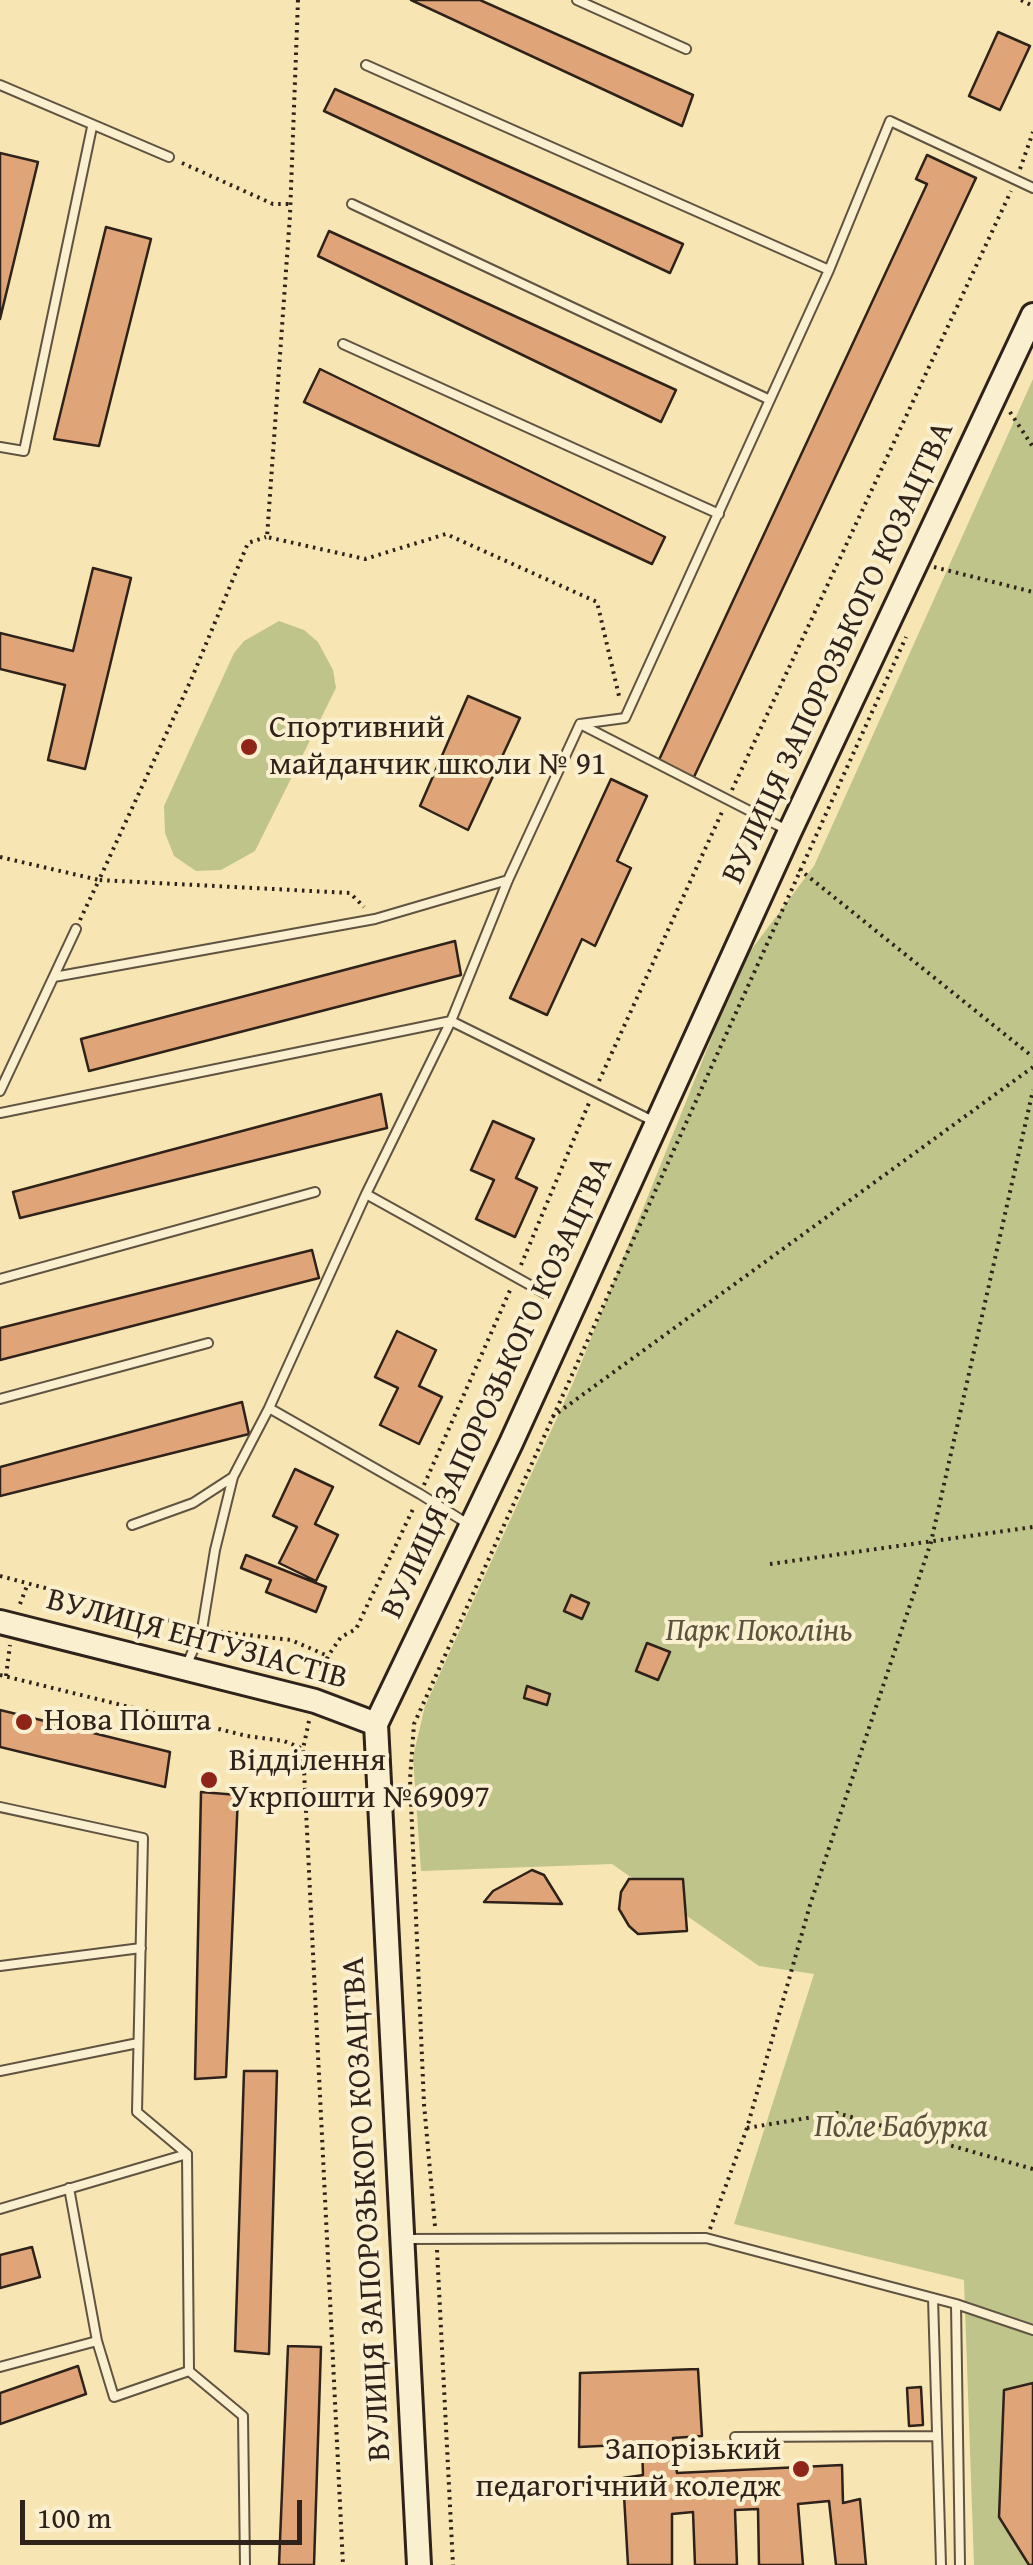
<!DOCTYPE html>
<meta charset="utf-8">
<style>
body{margin:0}
#map{position:relative;width:1033px;height:2565px;overflow:hidden;background:#f7e6b3;font-family:"Gentium Book Plus",serif}
canvas{display:block}
.scale{position:absolute;left:20px;top:2500px;width:282px;height:45px;box-sizing:border-box;border:5px solid #2e221b;border-top:0;padding-left:12px;font-size:30px;line-height:35px;white-space:nowrap;color:#2e221b;-webkit-text-stroke:8px #faefce;paint-order:stroke}
</style>
<div id="map">
<canvas width="1033" height="2565"></canvas>
<div class="scale">100 m</div>
</div>
<script>
const c = document.querySelector('canvas').getContext('2d');
c.lineJoin = 'round';
function fill(path, color) {
  c.fillStyle = color;
  c.fill(path, 'evenodd');
}
function toPath(rows) {
  const path = new Path2D();
  for (const r of rows) {
    path.moveTo(r[0], r[1]);
    for (let i = 2; i < r.length; i += 2) path.lineTo(r[i], r[i + 1]);
  }
  return path;
}
function trace(path, color, width, dash) {
  c.strokeStyle = color;
  c.lineWidth = width;
  c.lineCap = dash ? 'butt' : 'round';
  c.setLineDash(dash || []);
  c.stroke(path);
}
function label(font, color, halo, rows, align = 'center') {
  c.font = font + ' "Gentium Book Plus",serif';
  c.lineWidth = 8;
  c.setLineDash([]);
  c.textBaseline = 'middle';
  c.strokeStyle = halo;
  c.fillStyle = color;
  for (const [text, x, y, turn = 0] of rows) {
    c.save();
    c.translate(x, y);
    c.rotate((+turn || 0) * Math.PI / 180);
    c.textAlign = isNaN(turn) ? turn : align;
    if (halo) c.strokeText(text, 0, 0);
    c.fillText(text, 0, 0);
    c.restore();
  }
}
fill(toPath([
 [1033,379,1033,2565,974,2565,964,2280,734,2224,814,1974,759,1966,612,1864,421,1871,413,1757,425,1706,573,1383,742,962,814,866],
 [279,621,304,630,318,642,333,670,336,688,255,851,221,870,196,871,174,856,165,833,164,806,234,653,244,641]
]), '#bfc48b');
const building = toPath([
 [411,0,480,0,693,95,682,126,411,0],
 [998,32,1030,46,1000,110,969,96,998,32],
 [335,89,683,244,670,273,324,111,335,89],
 [0,153,38,162,0,319,0,153],
 [927,155,976,178,693,779,658,762,927,184,916,179,927,155],
 [106,227,151,239,99,446,54,439,106,227],
 [329,231,676,390,661,422,318,256,329,231],
 [320,369,665,537,652,564,304,402,320,369],
 [93,568,131,578,85,769,48,760,65,685,0,669,0,633,73,651,93,568],
 [468,696,520,718,468,830,420,806,468,696],
 [611,779,647,796,617,861,631,868,595,946,582,939,547,1015,510,998,611,779],
 [455,941,461,975,89,1071,81,1039,455,941],
 [381,1094,387,1128,20,1218,13,1192,381,1094],
 [493,1121,534,1139,516,1178,537,1188,515,1237,476,1219,494,1180,471,1170,493,1121],
 [312,1250,319,1278,0,1360,0,1328,312,1250],
 [397,1331,436,1350,419,1386,442,1397,419,1444,380,1425,398,1388,375,1377,397,1331],
 [242,1402,249,1434,0,1496,0,1467,242,1402],
 [295,1469,333,1487,315,1524,338,1535,316,1581,279,1563,297,1527,273,1516,295,1469],
 [246,1555,326,1587,316,1612,266,1592,271,1580,241,1568,246,1555],
 [571,1595,589,1603,582,1619,564,1611,571,1595],
 [647,1643,670,1652,658,1680,636,1671,647,1643],
 [527,1686,550,1694,547,1705,524,1698,527,1686],
 [0,1710,170,1752,165,1787,0,1747,0,1710],
 [201,1792,238,1795,226,2077,195,2079,201,1792],
 [532,1870,544,1875,562,1904,484,1902,493,1891,532,1870],
 [629,1879,683,1879,687,1931,638,1934,629,1926,619,1909,621,1892,629,1879],
 [244,2071,277,2071,269,2354,235,2351,244,2071],
 [32,2247,40,2277,0,2288,0,2255,32,2247],
 [288,2346,321,2347,314,2565,279,2565,288,2346],
 [78,2366,86,2394,0,2424,0,2393,78,2366],
 [698,2369,702,2436,673,2438,677,2473,842,2465,843,2503,860,2499,866,2565,836,2565,829,2501,798,2504,803,2565,759,2565,758,2509,735,2510,737,2565,695,2565,693,2512,672,2514,672,2565,628,2565,623,2478,643,2475,642,2444,579,2447,580,2373,698,2369],
 [1033,2383,1033,2565,1029,2565,999,2517,1004,2390,1033,2383],
 [921,2387,923,2425,909,2426,907,2388,921,2387]
]);
fill(building, '#dfa477');
trace(building, '#2e221b', 2.5);
const lane = toPath([
 [577,0,686,49],
 [366,65,829,270],
 [0,85,169,157],
 [352,204,768,399],
 [343,344,719,514],
 [0,447,24,451,92,127],
 [785,829,580,724,625,718,829,270,890,121,1033,188],
 [54,977,375,919,508,880],
 [0,1091,76,929],
 [0,1113,451,1021,508,880,580,724],
 [366,1194,548,1295],
 [0,1279,315,1192],
 [0,1399,208,1343],
 [269,1408,420,1494,468,1524],
 [132,1525,193,1503,233,1477],
 [187,1664,202,1630,215,1550,233,1477,269,1408,366,1194,451,1021,655,1122],
 [0,1807,143,1838,137,2112,187,2154,189,2371,243,2416,245,2565],
 [0,1966,141,1948],
 [0,2071,138,2043],
 [69,2188,97,2341],
 [0,2209,187,2154],
 [405,2239,706,2238,956,2304,1033,2330],
 [933,2298,941,2565],
 [956,2304,960,2565],
 [0,2367,97,2341,114,2397,189,2371],
 [735,2437,937,2436]
]);
const secondary = toPath([
 [0,1622,315,1701,376,1724],
 [419,2565,376,1724,511,1443,790,831,1033,315]
]);
trace(lane, '#605341', 12);
trace(secondary, '#2e221b', 28);
trace(toPath([
 [298,0,290,215,267,537,365,559,446,534,597,602,619,696],
 [1021,0,1033,6],
 [182,163,273,204,289,204],
 [1020,169,1033,132],
 [1010,412,1033,447],
 [934,567,1033,592],
 [732,790,1011,191],
 [0,857,99,880,191,680,248,543,266,537],
 [799,869,1033,1057],
 [80,920,99,880,350,893,364,907],
 [599,1081,722,812],
 [521,1265,589,1103],
 [552,1417,1033,1067],
 [424,1485,511,1288],
 [770,1564,1033,1527],
 [0,1576,189,1626],
 [20,1604,28,1583],
 [213,1631,291,1640,328,1656],
 [0,1675,247,1736,284,1741,303,1749],
 [6,1676,10,1645],
 [319,1680,328,1656,341,1637,356,1629,414,1507],
 [309,1721,303,1749,343,2565],
 [747,2128,837,2113,1033,2169],
 [435,2226,424,2104,410,1779,414,1724,906,637],
 [710,2229,747,2128,810,1905,931,1542,1033,1090],
 [437,2250,453,2565]
]), '#2e221b', 4, [2.5, 5]);
trace(lane, '#faefce', 8);
trace(secondary, '#faefce', 22);
for (const [x, y, r, color] of [
 [249,747,10,"#8f2418"],
 [24,1722,10,"#8f2418"],
 [209,1780,10,"#8f2418"],
 [801,2469,10,"#8f2418"]
]) {
  const dot = new Path2D();
  dot.arc(x, y, r, 0, 2 * Math.PI);
  c.fillStyle = color;
  c.fill(dot);
  trace(dot, '#faefce', 4);
}
label('32px', '#2e221b', '#faefce', [
 ["ВУЛИЦЯ ЗАПОРОЗЬКОГО КОЗАЦТВА",839,653,-65],
 ["ВУЛИЦЯ ЗАПОРОЗЬКОГО КОЗАЦТВА",498,1388,-65],
 ["ВУЛИЦЯ ЕНТУЗІАСТІВ",197,1640,15],
 ["ВУЛИЦЯ ЗАПОРОЗЬКОГО КОЗАЦТВА",368,2209,-93]
]);
label('32px', '#2e221b', '#faefce', [
 ["Спортивний",269,729],
 ["майданчик школи № 91",269,766],
 ["Нова Пошта",44,1722],
 ["Відділення",229,1762],
 ["Укрпошти №69097",229,1799],
 ["Запорізький",781,2451,"right"],
 ["педагогічний коледж",781,2488,"right"]
], 'left');
label('italic 32px', '#5a533d', '#faefce', [
 ["Парк Поколінь",759,1632],
 ["Поле Бабурка",901,2128]
]);
</script>
